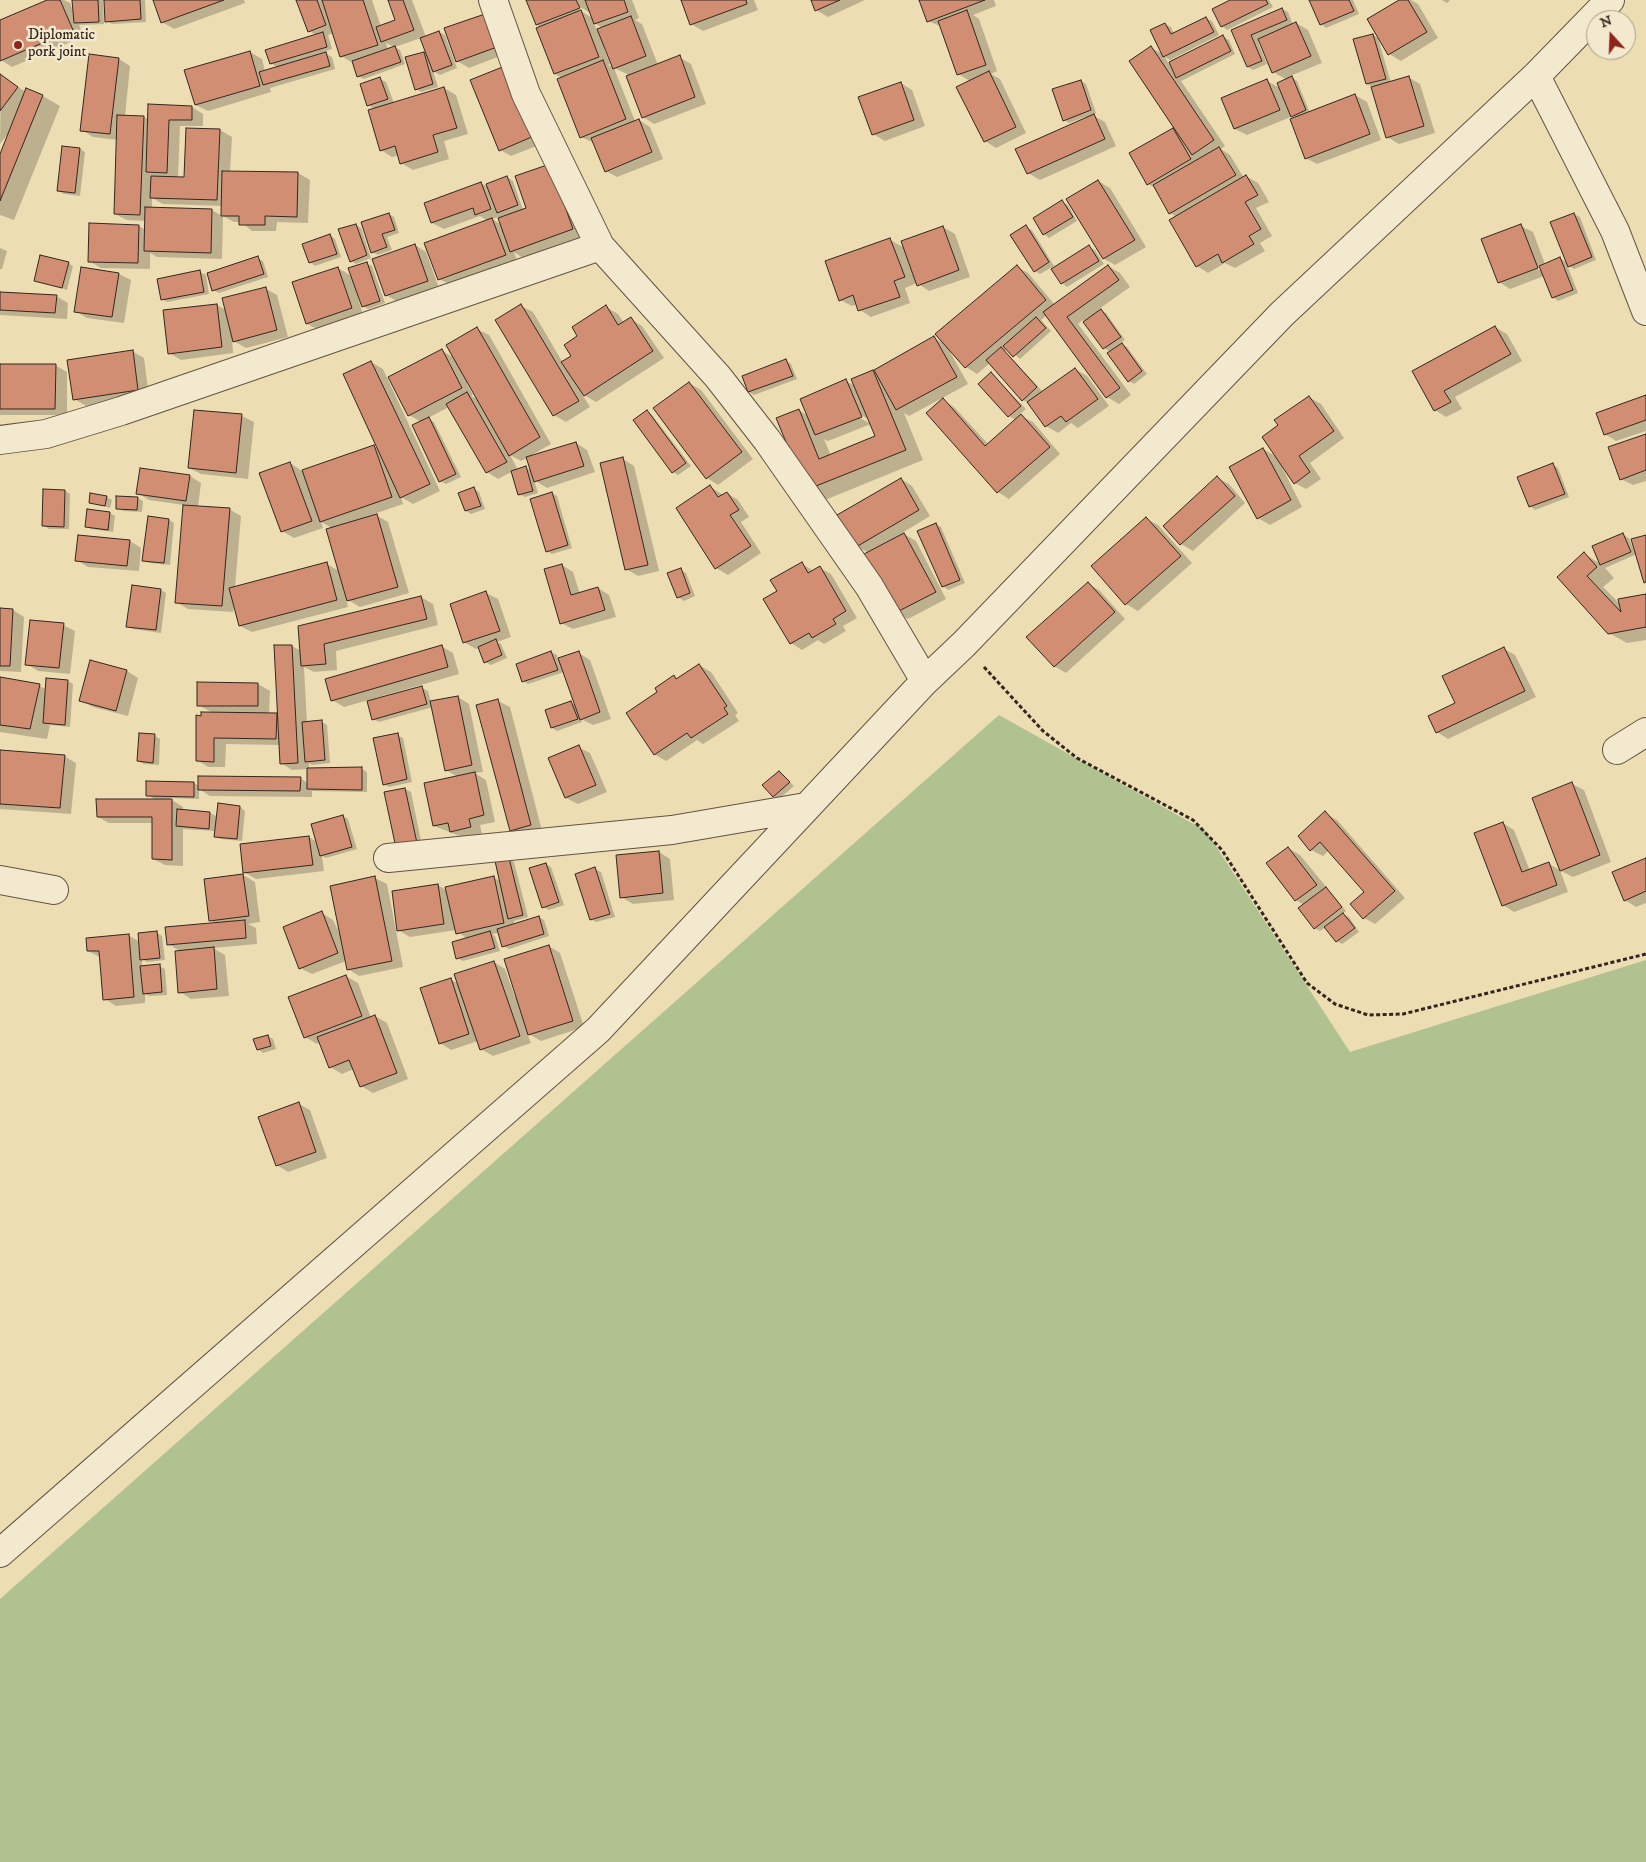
<!DOCTYPE html>
<style>
body{margin:0}
#map{position:relative;width:1646px;height:1862px;overflow:hidden;background:#ecddb3;font-family:"IM FELL DW Pica",serif}
canvas{display:block}
.north{position:absolute;left:1586px;top:10px;width:50px;height:50px;box-sizing:border-box;background:#f3e9ce;border:1px solid #a79b88;border-radius:50%;rotate:340deg;font-size:14px;font-weight:700;line-height:20px;text-align:center;color:#34261e}
.north::after{content:'';display:block;margin:auto;width:18px;height:22px;background:#8f2418;clip-path:polygon(50% 0,100% 100%,50% 72%,0 100%)}
</style>
<div id="map">
<canvas width="1646" height="1862"></canvas>
<div class="north">N</div>
</div>
<script>
const c = document.querySelector('canvas').getContext('2d');
c.lineJoin = 'round';
function fill(path, color) {
  c.fillStyle = color;
  c.fill(path, 'evenodd');
}
function toPath(rows) {
  const path = new Path2D();
  for (const r of rows) {
    path.moveTo(r[0], r[1]);
    for (let i = 2; i < r.length; i += 2) path.lineTo(r[i], r[i + 1]);
  }
  return path;
}
function trace(path, color, width, dash) {
  c.strokeStyle = color;
  c.lineWidth = width;
  c.lineCap = dash ? 'butt' : 'round';
  c.setLineDash(dash || []);
  c.stroke(path);
}
function label(font, color, halo, rows, align = 'center') {
  c.font = font + ' "IM FELL DW Pica",serif';
  c.lineWidth = 5;
  c.setLineDash([]);
  c.textBaseline = 'middle';
  c.strokeStyle = halo;
  c.fillStyle = color;
  for (const [text, x, y, turn = 0] of rows) {
    c.save();
    c.translate(x, y);
    c.rotate((+turn || 0) * Math.PI / 180);
    c.textAlign = isNaN(turn) ? turn : align;
    if (halo) c.strokeText(text, 0, 0);
    c.fillText(text, 0, 0);
    c.restore();
  }
}
fill(toPath([
 [999,715,1206,831,1350,1052,1646,960,1646,1862,0,1862,0,1599]
]), '#b1c291');
fill(toPath([
 [50,0,64,0,70,3,74,14,74,0,103,0,104,24,79,25,84,36,12,67,1,60,0,21],
 [105,0,145,0,146,22,112,24,107,21],
 [154,0,244,0,245,3,174,29,162,22],
 [297,0,372,0,381,27,397,21,389,0,412,0,426,37,439,32,445,35,457,68,440,75,433,71,438,87,421,92,416,89,424,53,428,56,421,38,395,47,400,50,405,64,364,79,358,76,353,63,341,56,334,33,328,35,332,49,323,52,332,57,335,69,270,88,271,92,208,111,196,105,250,52,262,59,265,71,278,68,271,63,316,35,309,31],
 [386,43,394,47,388,49],
 [527,0,632,0,639,18,635,20,642,24,658,65,679,57,691,64,706,104,654,124,643,117,627,74,614,68,635,121,639,120,650,127,663,159,617,177,606,171,594,143,581,137,562,78,555,74,541,27,537,25],
 [575,4,592,14,594,19,573,6],
 [594,23,603,28,597,30],
 [606,48,614,68,608,65,610,64,604,49],
 [682,0,754,0,758,10,703,31,691,24],
 [812,0,865,0,828,17,816,10],
 [920,0,994,0,996,6,973,15,979,19,997,71,991,74,1000,79,1026,133,996,148,985,141,970,81,958,74,942,27,928,21],
 [1233,0,1269,0,1273,7,1227,30,1222,26],
 [1311,0,1353,0,1359,14,1326,28,1321,24],
 [1401,0,1411,0,1418,4,1438,38,1401,61,1389,54],
 [1442,0,1450,0,1447,3],
 [1282,9,1288,12,1293,25,1296,23,1308,30,1322,63,1290,76,1297,81,1310,113,1355,95,1367,102,1381,140,1317,164,1306,158,1296,118,1293,116,1247,135,1235,129,1267,81,1280,88,1287,80,1273,72,1260,41,1258,42,1267,64,1253,70,1248,67,1233,31],
 [485,15,508,53,469,68,457,61],
 [1206,18,1212,21,1219,35,1170,60,1165,57,1169,64,1223,37,1229,40,1235,54,1181,81,1225,146,1221,149,1230,155,1244,178,1246,176,1258,183,1269,202,1256,208,1272,236,1260,243,1265,251,1235,268,1225,263,1208,273,1197,266,1177,217,1170,213,1156,188,1148,184,1173,130,1179,133,1151,48,1163,54,1165,24,1171,27,1174,34],
 [1373,35,1378,38,1391,83,1408,77,1420,84,1435,133,1399,144,1387,137,1372,87,1367,84],
 [119,59,130,66,125,116,144,117,149,120,192,107,203,114,203,126,180,126,178,178,185,178,220,130,232,137,230,172,298,173,310,180,308,223,277,222,276,231,252,231,241,222,234,222,223,216,222,259,157,257,150,253,150,269,101,268,89,261,139,226,146,230,146,221,127,220,115,214,118,140,93,137,82,130],
 [152,198,163,204,223,206,222,216,212,210,152,208],
 [1,76,26,92,27,90,43,96,60,106,14,220,0,215,0,157,10,131,0,144],
 [380,79,386,82,394,103,444,88,456,95,468,134,444,141,449,159,413,170,401,163,399,155,392,157,381,150,375,109,368,105],
 [472,81,544,143,511,156,500,150],
 [1081,81,1086,84,1096,113,1092,115,1105,122,1116,146,1040,180,1028,173,1086,119,1085,117,1069,123,1064,120],
 [901,83,912,90,925,126,885,141,873,134],
 [80,149,85,152,80,196,64,194,59,191],
 [549,165,584,236,523,258,514,252,517,261,451,285,439,279,488,221,480,216,444,229,432,223,425,204,481,183,489,188,507,177,513,181,523,210,527,208],
 [499,217,502,225,492,219],
 [1098,181,1110,188,1146,247,1115,265,1104,259,1068,199],
 [1062,202,1068,205,1077,221,1049,238,1044,234],
 [389,214,394,217,399,233,387,237,392,250,378,255,372,252],
 [1574,214,1580,217,1596,260,1574,269,1567,265,1578,293,1558,301,1553,297,1544,276,1510,289,1499,282,1521,226,1533,232,1545,264,1560,258,1567,263],
 [1533,263,1542,268,1542,271,1532,266],
 [356,225,361,228,371,258,356,264,351,261],
 [943,227,955,234,970,277,929,291,917,283,905,288,910,303,871,317,860,310,858,304,852,306,840,300,890,240,905,248],
 [1026,227,1032,230,1054,266,1040,274,1035,271],
 [330,235,335,239,341,257,315,266,310,262],
 [415,245,426,252,439,288,398,302,386,295],
 [1089,247,1095,250,1104,264,1067,287,1062,283],
 [0,248,7,251,2,269,0,269],
 [257,258,263,261,268,277,219,293,213,290],
 [68,263,73,266,67,290,35,280],
 [366,263,372,266,385,303,368,309,363,306,360,297,358,298,363,315,319,330,307,324,294,283,338,268,353,277],
 [1108,266,1120,273,1130,287,1099,309,1106,313,1125,340,1120,343,1127,347,1147,374,1134,384,1129,381,1111,352,1104,348,1083,320,1078,324,1131,395,1119,404,1107,397,1047,315,1041,320,1051,331,1020,359,1007,348,1005,351,1043,392,1075,369,1087,376,1109,406,1078,428,1071,423,1058,433,1046,426,1029,403,1023,400,990,363,977,374,966,367,949,350,968,384,909,416,904,413,923,460,825,500,807,490,799,410,808,416,846,381,855,386,873,371,878,374,934,338,945,344,1017,267,1028,273,1055,305],
 [857,412,869,420,869,423,855,415],
 [871,424,876,437,831,456,824,439,828,441],
 [82,268,119,274,131,280,124,323,87,318,75,311],
 [200,272,206,275,209,294,167,302,162,299],
 [266,289,277,295,288,337,246,348,232,340,233,353,181,360,169,353,217,305,226,310],
 [0,293,56,296,68,303,67,319,0,315],
 [521,306,533,312,563,363,573,357,579,337,606,307,618,314,624,323,631,319,642,326,664,358,596,402,582,394,590,407,566,422,554,415],
 [1495,327,1507,334,1522,361,1455,397,1462,409,1446,417,1435,410,1414,372],
 [477,329,489,335,551,444,530,456,576,443,587,450,595,472,547,488,534,480,538,493,525,497,519,494,513,471,498,479,487,472,449,407,428,418,434,422,461,477,446,484,440,481,421,422,409,415,442,351,455,358],
 [469,383,479,400,471,396,473,395,467,384],
 [510,455,521,461,527,458,532,471,525,467,518,470],
 [132,351,144,358,149,397,86,406,74,399],
 [786,361,791,364,797,379,754,395,749,392],
 [371,362,383,369,440,491,413,504,401,497,403,504,374,514,388,522,409,593,360,607,346,599,348,607,252,632,240,626,234,603,233,612,188,609,176,602,184,505,149,500,138,493,190,476,201,483,198,507,229,509,241,516,235,587,327,564,339,571,332,528,321,522,323,528,294,538,282,531,290,463,302,471,374,446,379,449],
 [0,365,55,365,67,372,67,415,0,415],
 [992,374,1026,409,1019,415,1033,422,1060,454,1009,499,998,492,943,400,954,407,989,445,1016,420,1009,416],
 [689,383,701,390,753,459,718,485,707,478],
 [1309,397,1321,404,1344,438,1310,463,1321,479,1306,489,1295,483,1280,426],
 [1646,397,1646,431,1616,441,1605,434],
 [195,411,242,416,254,422,248,479,201,474,189,468],
 [647,411,652,415,691,466,678,475,673,472],
 [1646,435,1646,481,1633,485,1621,479],
 [1263,449,1277,457,1302,507,1270,525,1258,518],
 [623,459,634,466,659,571,638,576,626,569],
 [1553,465,1558,468,1569,497,1535,510,1530,506],
 [1217,478,1229,484,1245,503,1193,551,1181,544,1165,526],
 [901,479,912,486,930,516,902,533,916,541,946,599,908,619,896,612,869,553,856,546],
 [711,487,723,495,727,493,738,500,749,517,741,522,761,553,728,575,716,568],
 [474,489,479,492,485,509,471,514,466,511],
 [65,491,70,494,69,529,49,529,43,525],
 [552,493,557,496,572,548,552,554,547,551],
 [106,497,112,500,110,508,90,502],
 [137,498,143,501,142,512,123,511,117,508],
 [88,511,110,513,115,516,113,532,91,529,86,526],
 [1146,519,1158,525,1192,563,1138,611,1126,604,1093,567],
 [169,520,174,523,170,565,149,563,144,560],
 [935,524,941,527,965,583,948,590,943,586],
 [1623,535,1629,538,1634,551,1646,536,1646,583,1637,554,1605,568,1614,578,1603,587,1621,605,1646,596,1646,640,1627,643,1609,633,1558,577,1584,554,1601,564],
 [130,541,141,548,139,571,88,567,77,560],
 [802,564,814,571,820,568,831,574,857,618,843,626,846,631,824,644,818,640,802,650,791,643,778,592],
 [562,565,573,572,580,594,598,588,609,595,616,617,573,629,561,623],
 [680,570,686,573,695,596,684,601,678,597],
 [1088,584,1099,590,1125,619,1066,673,1054,666],
 [161,590,166,593,161,633,133,629,128,626],
 [486,593,498,599,511,637,497,642,501,644,507,658,491,665,485,662,480,648,476,649,464,642],
 [421,597,433,604,438,625,336,651,337,670,314,672,304,667,307,723,322,722,327,725,330,763,312,765,309,763,309,769,362,769,367,772,367,792,312,791,312,797,210,796,199,789,199,799,169,798,183,807,183,811,210,813,218,817,219,805,240,807,245,811,242,841,221,839,215,836,216,831,183,829,183,866,165,865,153,859,154,823,109,823,98,817,156,800,148,795,194,783,199,786,300,778,308,783,308,769,292,770,281,763,279,745,226,744,225,767,208,767,197,760,202,717,213,713,198,705,199,683,258,684,270,691,269,714,278,714,292,646,301,651],
 [0,610,13,610,24,617,21,672,0,671],
 [63,625,75,631,70,674,38,671,27,664],
 [441,646,453,653,459,674,344,707,332,700],
 [1504,649,1515,655,1536,697,1448,739,1437,732,1457,704],
 [551,652,557,655,558,660,579,653,590,660,611,719,593,725,581,719,582,722,557,731,552,728,571,702,576,706,564,672,528,684,523,681],
 [699,665,711,672,738,713,735,715,739,721,703,744,697,740,666,761,654,754,659,692,674,677,678,679],
 [127,671,138,678,128,716,93,707,81,701],
 [0,678,40,686,47,690,68,681,73,684,70,727,50,725,47,739,0,732],
 [422,688,428,691,431,702,458,697,469,704,483,772,475,773,486,780,495,822,480,825,482,834,462,837,434,826,458,777,446,770,433,707,379,722,373,719],
 [498,701,510,707,542,831,522,837,511,830],
 [140,735,155,736,160,739,159,765,144,764,138,761],
 [397,735,403,738,412,782,389,787,384,784],
 [578,747,590,753,607,792,578,804,566,798],
 [0,751,64,756,76,763,71,814,0,809],
 [780,772,794,786,779,799,774,796],
 [1572,784,1584,790,1611,862,1573,877,1561,871],
 [405,789,411,792,422,846,397,847],
 [1325,813,1337,820,1405,898,1375,924,1364,918,1366,892,1329,850,1323,856,1311,850],
 [343,816,348,819,357,849,326,858,322,856,324,871,256,879,244,872,309,837,317,842],
 [1503,823,1514,830,1530,871,1549,864,1560,870,1568,892,1514,912,1503,905],
 [1288,848,1300,855,1346,911,1342,914,1349,917,1359,932,1342,944,1337,941,1326,927,1320,931,1314,928,1304,905,1296,900],
 [659,852,670,859,674,900,633,904,621,897],
 [509,859,514,862,528,917,514,921,514,925,539,917,544,920,549,936,509,949,503,946,499,933,492,934,495,936,500,951,463,961,457,958,467,939,456,930,410,937,398,930,438,885,447,891,494,878,501,881],
 [1646,860,1646,903,1636,907,1625,900],
 [546,864,551,867,564,905,549,910,543,907],
 [595,869,601,872,615,917,596,922,591,919],
 [243,875,255,882,260,922,248,924,256,928,257,944,213,948,225,955,229,996,191,999,180,992,180,951,168,944,217,924,210,920],
 [375,878,387,884,403,967,359,976,348,969,346,961,312,974,300,968,322,913,333,920,342,938],
 [157,933,162,936,165,960,147,962,142,959,142,967,159,966,165,969,167,995,149,996,145,994,145,1003,116,1006,105,999,100,957,88,951,128,935,140,942],
 [549,946,560,953,584,1027,541,1041,527,1033,531,1043,493,1056,481,1049,478,1041,451,1050,440,1043,450,979,459,984,494,962,505,969,515,997,517,996],
 [346,976,358,983,371,1018,375,1016,387,1023,408,1079,373,1093,361,1086,354,1069,342,1074,330,1067,320,1042,317,1044,305,1037],
 [267,1036,273,1039,276,1049,263,1053,258,1049],
 [299,1104,310,1110,327,1158,288,1172,277,1165]
]), '#0003');
const building = toPath([
 [47,0,60,0,73,30,0,61,0,20,47,0],
 [72,0,98,0,99,22,74,23,72,0],
 [104,0,140,0,141,19,105,22,104,0],
 [153,0,224,0,161,23,153,0],
 [296,0,317,0,326,25,308,32,296,0],
 [322,0,363,0,378,45,340,57,322,0],
 [388,0,403,0,414,30,381,42,376,27,395,20,388,0],
 [526,0,576,0,580,8,536,25,526,0],
 [585,0,624,0,628,12,594,24,585,0],
 [681,0,746,0,747,4,690,25,681,0],
 [811,0,840,0,815,11,811,0],
 [919,0,985,0,927,22,919,0],
 [1230,0,1266,0,1268,4,1221,27,1212,9,1230,0],
 [1309,0,1349,0,1354,11,1320,25,1309,0],
 [1399,0,1408,0,1427,32,1388,55,1367,19,1399,0],
 [1282,8,1287,20,1251,35,1262,61,1247,67,1231,30,1282,8],
 [581,10,599,57,554,74,536,28,581,10],
 [967,10,986,65,957,75,938,21,967,10],
 [485,14,497,47,456,62,444,28,485,14],
 [631,16,646,56,613,69,597,29,631,16],
 [1206,17,1214,32,1163,57,1150,30,1165,23,1171,34,1206,17],
 [1296,22,1311,56,1272,73,1258,39,1296,22],
 [439,31,452,65,433,72,420,38,439,31],
 [323,32,327,47,270,64,265,50,323,32],
 [1373,34,1386,79,1366,84,1353,39,1373,34],
 [1223,35,1231,51,1176,78,1169,62,1223,35],
 [395,46,401,62,357,77,352,61,395,46],
 [1151,46,1214,140,1192,155,1129,61,1151,46],
 [250,51,260,86,195,105,184,70,250,51],
 [326,52,330,66,263,85,259,72,326,52],
 [424,52,433,84,415,90,405,57,424,52],
 [89,54,119,58,110,134,80,131,89,54],
 [680,55,695,97,642,118,626,76,680,55],
 [603,60,626,119,580,138,557,79,603,60],
 [505,66,534,136,499,151,470,80,505,66],
 [989,71,1016,127,984,142,956,87,989,71],
 [0,74,18,87,0,111,0,74],
 [1292,76,1306,110,1291,117,1277,83,1292,76],
 [1409,76,1424,126,1386,138,1371,87,1409,76],
 [380,77,388,99,367,106,360,84,380,77],
 [1267,79,1280,110,1234,129,1221,98,1267,79],
 [1081,80,1091,110,1063,121,1052,89,1081,80],
 [901,82,914,120,872,135,858,97,901,82],
 [444,87,457,128,433,135,438,152,400,164,395,146,380,151,368,110,444,87],
 [26,88,43,95,0,201,0,154,26,88],
 [1355,94,1370,134,1305,159,1290,119,1355,94],
 [148,104,192,106,192,120,169,120,167,173,146,172,148,104],
 [1094,114,1105,139,1027,174,1015,149,1094,114],
 [117,115,144,116,140,215,114,214,117,115],
 [639,119,652,152,605,172,591,138,639,119],
 [186,128,220,129,217,200,150,198,151,176,184,177,186,128],
 [1173,128,1191,159,1147,185,1129,153,1173,128],
 [62,146,80,148,75,193,57,191,62,146],
 [1219,147,1236,175,1169,214,1153,185,1219,147],
 [550,164,573,229,510,252,498,218,526,208,515,176,550,164],
 [222,171,298,172,297,217,265,216,265,225,239,225,239,216,221,216,222,171],
 [1246,175,1258,195,1245,202,1261,229,1249,236,1254,244,1222,263,1218,254,1196,267,1169,220,1246,175],
 [507,176,518,205,497,213,486,184,507,176],
 [1098,180,1135,240,1103,259,1066,199,1098,180],
 [481,182,491,209,475,215,473,208,431,223,424,203,481,182],
 [1062,200,1073,217,1043,235,1033,218,1062,200],
 [145,207,212,209,211,253,144,251,145,207],
 [389,213,395,230,382,234,387,247,371,253,361,222,389,213],
 [1574,213,1592,257,1568,267,1550,222,1574,213],
 [492,218,506,255,438,280,424,243,492,218],
 [89,223,139,225,138,263,88,262,89,223],
 [356,224,367,255,350,262,338,229,356,224],
 [1521,224,1538,268,1498,283,1481,239,1521,224],
 [1026,225,1049,262,1034,272,1010,235,1026,225],
 [943,226,959,270,917,286,901,241,943,226],
 [330,234,337,254,309,263,302,244,330,234],
 [890,238,905,277,894,281,900,297,858,311,853,295,839,301,825,261,890,238],
 [415,244,428,281,385,296,372,259,415,244],
 [1089,245,1099,261,1061,284,1051,269,1089,245],
 [40,255,69,262,62,288,34,281,40,255],
 [258,256,264,274,212,291,207,273,258,256],
 [1560,257,1573,290,1552,298,1539,266,1560,257],
 [367,262,380,301,362,307,348,268,367,262],
 [1017,265,1046,300,965,368,935,334,1017,265],
 [1108,265,1119,280,1067,317,1120,388,1106,398,1043,312,1108,265],
 [81,267,119,273,112,317,74,312,81,267],
 [338,267,352,308,306,324,292,282,338,267],
 [200,270,204,292,161,300,157,279,200,270],
 [266,287,277,330,233,342,222,298,266,287],
 [0,292,57,295,55,313,0,310,0,292],
 [217,304,222,347,168,354,163,310,217,304],
 [521,304,579,401,553,416,495,320,521,304],
 [606,305,618,325,631,317,653,351,584,396,561,362,571,356,564,345,577,336,572,327,606,305],
 [1101,309,1121,337,1103,349,1083,322,1101,309],
 [1036,317,1046,328,1013,357,1003,346,1036,317],
 [1495,326,1511,354,1444,391,1451,402,1434,411,1412,371,1495,326],
 [477,327,540,437,509,456,446,345,477,327],
 [934,336,957,377,896,410,874,370,934,336],
 [1122,343,1142,371,1128,382,1107,353,1122,343],
 [1001,347,1037,387,1022,401,986,360,1001,347],
 [442,349,462,388,408,416,388,377,442,349],
 [133,350,138,390,73,400,67,360,133,350],
 [786,359,793,376,748,392,742,376,786,359],
 [371,361,430,484,400,498,343,374,371,361],
 [0,364,56,364,55,409,0,409,0,364],
 [1075,368,1098,399,1066,422,1061,416,1045,427,1027,402,1075,368],
 [873,370,906,450,806,490,776,418,799,409,819,459,875,436,851,379,873,370],
 [991,372,1021,406,1008,417,978,384,991,372],
 [846,379,862,417,815,435,800,399,846,379],
 [689,382,742,452,706,479,653,408,689,382],
 [467,392,507,462,486,473,446,404,467,392],
 [1646,395,1646,420,1604,435,1596,413,1646,395],
 [1309,396,1334,431,1299,456,1310,472,1294,484,1262,437,1278,425,1274,420,1309,396],
 [943,398,985,446,1021,414,1050,447,997,493,926,413,943,398],
 [194,410,242,414,236,473,188,468,194,410],
 [647,410,686,463,672,473,633,420,647,410],
 [429,417,456,474,439,482,412,425,429,417],
 [1646,434,1646,470,1620,480,1608,447,1646,434],
 [576,442,584,466,534,482,526,457,576,442],
 [374,445,392,497,320,522,302,470,374,445],
 [1263,448,1291,500,1257,519,1229,467,1263,448],
 [623,457,648,565,625,570,600,463,623,457],
 [290,462,312,521,281,532,259,473,290,462],
 [1553,463,1565,494,1529,507,1517,477,1553,463],
 [526,466,533,491,518,495,511,471,526,466],
 [140,468,190,475,186,501,136,494,140,468],
 [1217,476,1235,496,1180,545,1163,526,1217,476],
 [901,478,919,510,856,547,837,515,901,478],
 [710,485,718,497,727,492,739,510,730,515,751,546,715,569,676,508,710,485],
 [474,487,481,506,465,511,458,493,474,487],
 [43,489,65,490,64,527,42,526,43,489],
 [552,492,568,545,546,552,530,499,552,492],
 [90,493,107,496,105,506,89,503,90,493],
 [116,496,138,497,137,510,116,509,116,496],
 [183,505,230,508,222,606,175,603,183,505],
 [87,509,110,512,108,530,85,527,87,509],
 [377,514,398,587,347,601,326,529,377,514],
 [148,516,169,519,164,563,142,561,148,516],
 [1146,517,1181,556,1125,605,1091,566,1146,517],
 [936,523,960,580,942,587,917,531,936,523],
 [904,533,936,592,895,613,864,554,904,533],
 [1623,533,1631,552,1600,565,1592,546,1623,533],
 [78,535,130,540,127,566,75,561,78,535],
 [1646,535,1646,582,1644,583,1631,539,1646,535],
 [1584,552,1597,567,1587,576,1621,612,1618,599,1646,594,1646,627,1608,634,1557,577,1584,552],
 [327,562,337,600,239,626,229,588,327,562],
 [802,562,808,573,820,566,846,611,833,619,836,624,812,638,809,633,790,644,763,599,777,591,770,580,802,562],
 [562,564,571,595,598,587,605,610,560,624,544,569,562,564],
 [681,568,690,593,677,598,667,573,681,568],
 [1088,582,1115,612,1054,667,1026,637,1088,582],
 [132,585,161,589,156,630,126,627,132,585],
 [486,591,500,631,463,643,450,604,486,591],
 [421,596,427,619,324,644,326,664,301,666,298,626,421,596],
 [0,608,13,609,10,666,0,666,0,608],
 [30,620,64,623,59,668,25,665,30,620],
 [496,639,502,655,484,663,478,647,496,639],
 [274,645,292,645,298,763,280,764,274,645],
 [442,645,448,667,331,701,325,679,442,645],
 [1504,647,1525,691,1436,733,1428,716,1455,703,1442,676,1504,647],
 [551,651,558,670,522,682,516,664,551,651],
 [579,651,600,712,580,720,558,658,579,651],
 [90,660,127,670,116,711,79,701,90,660],
 [699,664,727,706,724,708,728,714,691,738,687,733,654,755,626,713,657,692,655,688,674,675,676,679,699,664],
 [0,677,40,684,30,729,0,725,0,677],
 [46,678,68,680,65,725,43,723,46,678],
 [197,682,258,683,258,706,197,706,197,682],
 [422,686,427,704,372,720,367,701,422,686],
 [458,696,472,765,445,771,430,701,458,696],
 [498,699,531,825,510,831,476,705,498,699],
 [571,701,578,719,551,728,545,710,571,701],
 [201,712,277,713,276,739,214,738,214,762,196,761,196,715,201,716,201,712],
 [322,720,325,760,305,762,302,722,322,720],
 [139,733,155,734,153,763,137,761,139,733],
 [398,733,407,779,383,785,373,738,398,733],
 [579,745,596,785,565,798,548,758,579,745],
 [0,750,65,755,60,808,0,804,0,750],
 [362,767,362,790,307,789,307,768,362,767],
 [779,771,790,782,773,797,762,785,779,771],
 [475,772,484,815,469,819,471,827,450,832,448,823,433,826,424,783,475,772],
 [198,776,301,777,300,791,198,790,198,776],
 [146,781,194,782,194,797,146,796,146,781],
 [1572,782,1600,855,1560,871,1532,798,1572,782],
 [405,788,417,843,396,848,384,792,405,788],
 [96,799,172,799,172,860,152,859,152,817,97,817,96,799],
 [218,803,240,806,237,839,214,837,218,803],
 [177,809,210,812,209,829,176,826,177,809],
 [1325,811,1395,891,1363,919,1350,904,1364,892,1320,842,1310,851,1298,836,1325,811],
 [343,815,352,847,320,856,311,824,343,815],
 [1503,822,1522,872,1549,862,1557,885,1502,906,1474,833,1503,822],
 [309,836,313,865,243,873,240,844,309,836],
 [1288,847,1317,885,1295,901,1266,863,1288,847],
 [659,851,663,893,620,898,616,855,659,851],
 [509,858,523,915,508,919,495,861,509,858],
 [1646,858,1646,891,1624,901,1612,872,1646,858],
 [546,863,559,902,542,908,529,868,546,863],
 [595,867,610,914,590,920,575,874,595,867],
 [243,874,249,916,209,921,204,879,243,874],
 [375,876,392,961,347,970,330,886,375,876],
 [494,876,504,923,456,934,445,887,494,876],
 [438,884,444,924,397,931,392,891,438,884],
 [1326,887,1342,907,1314,929,1298,908,1326,887],
 [322,911,338,953,299,969,283,927,322,911],
 [1343,913,1355,928,1336,942,1324,927,1343,913],
 [539,916,544,934,502,947,497,929,539,916],
 [245,920,246,938,167,945,165,927,245,920],
 [157,931,160,958,140,960,138,933,157,931],
 [490,931,495,948,456,959,452,942,490,931],
 [129,934,134,997,103,1000,99,951,87,951,86,938,129,934],
 [549,945,573,1021,528,1035,504,959,549,945],
 [214,947,217,989,178,993,175,951,214,947],
 [494,961,520,1036,480,1050,454,974,494,961],
 [160,964,162,992,143,994,140,966,160,964],
 [346,975,362,1016,304,1038,288,997,346,975],
 [451,978,469,1034,439,1044,420,988,451,978],
 [375,1015,397,1073,360,1087,349,1060,329,1068,317,1037,375,1015],
 [268,1035,271,1046,257,1050,253,1039,268,1035],
 [299,1102,316,1152,276,1166,258,1117,299,1102]
]);
fill(building, '#d18e73');
trace(building, '#34261e', 1);
const street = toPath([
 [493,0,526,94,600,246,718,377,767,440,869,586,925,681],
 [1536,76,1615,231,1646,311],
 [0,440,46,434,121,411,600,246],
 [1617,750,1646,732],
 [388,858,672,830,806,807],
 [0,880,54,890],
 [0,1553,598,1030,925,681,964,644,1282,314,1536,76,1610,0]
]);
trace(street, '#625443', 30);
trace(toPath([
 [984,667,1043,731,1077,758,1193,820,1222,850,1307,983,1335,1004,1368,1015,1403,1014,1646,954]
]), '#34261e', 3, [4, 2.5]);
trace(street, '#f3e9ce', 28);
for (const [x, y, r, color] of [
 [18,45,5,"#8f2418"]
]) {
  const dot = new Path2D();
  dot.arc(x, y, r, 0, 2 * Math.PI);
  c.fillStyle = color;
  c.fill(dot);
  trace(dot, '#f3e9ce', 2);
}
label('15px', '#34261e', '#f3e9ce', [
 ["Diplomatic",28,36],
 ["pork joint",28,53]
], 'left');
</script>
